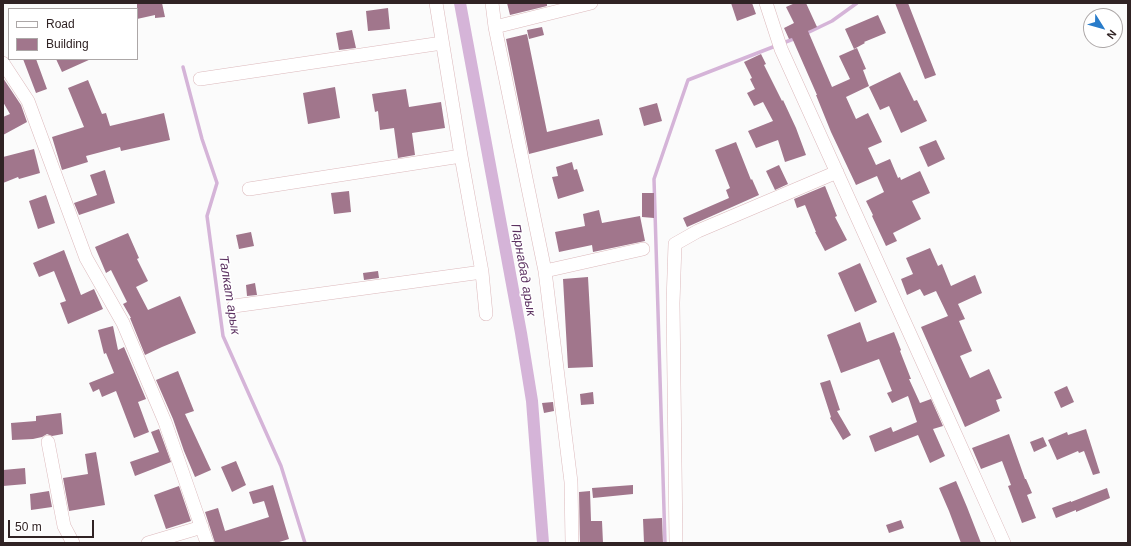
<!DOCTYPE html>
<meta charset="utf-8">
<style>
body{margin:0}
#map{position:relative;width:1131px;height:546px;overflow:hidden;background:#fbfbfb;font-family:Arial,sans-serif}
canvas{display:block}
.frame{position:absolute;inset:0;border:4px solid #302324;pointer-events:none}
.legend{position:absolute;left:8px;top:8px;width:130px;height:52px;box-sizing:border-box;background:#fff;border:1px solid #aca7a7;margin:0;padding:5px 7px;list-style:none;font-size:12px;color:#302324}
.legend li{display:flex;align-items:center;gap:8px;height:20px}
.legend b{width:20px;border:1px solid #aca7a7}
.north{position:absolute;left:1083px;top:8px;width:40px;height:40px;box-sizing:border-box;background:#fff;border:1px solid #aca7a7;border-radius:50%;rotate:127deg;font-size:11px;font-weight:700;line-height:16px;text-align:center;color:#302324}
.north::after{content:'';display:block;margin:auto;width:14px;height:18px;background:#297cca;clip-path:polygon(50% 0,100% 100%,50% 72%,0 100%)}
.scale{position:absolute;left:8px;top:520px;width:86px;height:18px;box-sizing:border-box;border:2px solid #302324;border-top:0;padding-left:5px;font-size:12px;line-height:14px;white-space:nowrap;color:#302324;-webkit-text-stroke:3px #fff;paint-order:stroke}
</style>
<div id="map">
<canvas width="1131" height="546"></canvas>
<div class="frame"></div>
<ul class="legend">
<li><b style="height:5px;background:#fff"></b>Road</li>
<li><b style="height:11px;background:#a1768c"></b>Building</li>
</ul>
<div class="north">N</div>
<div class="scale">50 m</div>
</div>
<script>
const c = document.querySelector('canvas').getContext('2d');
c.lineJoin = 'round';
function toPath(rows) {
  const path = new Path2D();
  for (const r of rows) {
    path.moveTo(r[0], r[1]);
    for (let i = 2; i < r.length; i += 2) path.lineTo(r[i], r[i + 1]);
  }
  return path;
}
function trace(path, color, width, dash) {
  c.strokeStyle = color;
  c.lineWidth = width;
  c.lineCap = dash ? 'butt' : 'round';
  c.setLineDash(dash || []);
  c.stroke(path);
}
function fill(path, color) {
  c.fillStyle = color;
  c.fill(path, 'evenodd');
}
function label(font, color, halo, rows, align = 'center') {
  c.font = font + ' Arial,sans-serif';
  c.lineWidth = 3;
  c.setLineDash([]);
  c.textBaseline = 'middle';
  c.strokeStyle = halo;
  c.fillStyle = color;
  for (const [text, x, y, turn = 0] of rows) {
    c.save();
    c.translate(x, y);
    c.rotate((+turn || 0) * Math.PI / 180);
    c.textAlign = isNaN(turn) ? turn : align;
    if (halo) c.strokeText(text, 0, 0);
    c.fillText(text, 0, 0);
    c.restore();
  }
}
trace(toPath([
 [805,34,832,21,857,3],
 [183,67,202,139,217,183,207,216,223,336,281,466,305,543],
 [665,543,654,179,688,80,796,38]
]), '#d5b4d8', 3.5);
trace(toPath([
 [460,3,521,333,532,401,543,543]
]), '#d5b4d8', 12);
fill(toPath([
 [137,3,162,3,165,17,155,18,155,15,137,19],
 [507,3,547,3,547,6,510,15],
 [731,3,752,3,756,14,737,21],
 [795,3,806,3,817,27,808,31,832,87,850,79,839,56,857,48,866,69,863,70,869,86,846,97,856,119,868,113,882,142,868,148,876,165,890,159,898,178,900,177,901,180,920,171,930,193,912,201,921,219,893,233,897,241,886,246,872,216,873,215,866,201,884,192,877,176,856,185,831,132,816,95,817,95,792,38,789,39,784,28,794,23,786,7],
 [895,3,908,3,936,75,925,79],
 [388,8,390,29,368,31,366,11],
 [878,15,886,33,864,42,865,43,854,49,845,29],
 [542,27,544,35,529,39,527,30],
 [352,30,356,48,339,50,336,33],
 [527,34,547,132,599,119,603,135,529,154,506,39],
 [761,54,766,64,764,65,782,101,783,100,796,128,806,155,785,162,778,140,756,148,748,131,773,121,763,102,754,106,747,93,755,89,750,79,752,78,744,62],
 [23,59,36,59,47,89,36,93],
 [56,59,91,59,62,72],
 [900,72,914,101,917,100,927,121,901,133,889,106,880,110,869,87],
 [3,78,21,105,27,122,3,135,3,117,10,114,3,102],
 [88,80,102,114,106,113,110,126,164,113,170,140,121,151,120,147,86,156,88,162,62,170,52,137,84,127,68,88],
 [335,87,340,118,308,124,303,93],
 [406,89,409,107,441,102,445,128,412,133,415,155,398,158,394,128,380,130,378,111,375,112,372,94],
 [657,103,662,121,644,126,639,108],
 [936,140,945,159,928,167,919,147],
 [736,142,751,180,752,179,759,195,687,227,683,218,729,198,726,190,730,188,715,150],
 [34,149,40,173,19,179,18,177,3,183,3,157],
 [572,162,574,170,577,169,584,191,558,199,552,177,558,176,556,167],
 [779,165,788,184,775,190,766,171],
 [105,170,115,203,79,215,74,203,97,195,90,175],
 [825,186,837,216,835,217,847,240,825,251,815,232,816,232,805,205,797,208,794,199],
 [349,191,351,212,334,214,331,193],
 [642,193,654,193,654,218,642,217],
 [46,195,55,223,38,229,29,201],
 [599,210,602,223,640,216,645,241,593,252,592,245,559,252,555,232,585,226,583,214],
 [251,232,254,246,239,249,236,235],
 [128,233,139,258,137,259,148,281,136,287,148,310,180,296,196,333,162,347,145,355,130,318,131,318,123,304,127,302,111,270,106,273,95,247],
 [930,248,938,266,942,264,951,286,975,275,982,293,958,304,965,319,959,321,972,351,960,356,970,378,989,369,1002,398,996,400,1000,411,965,427,921,327,948,316,936,291,924,296,920,289,907,295,901,279,913,274,906,258],
 [64,250,81,295,94,289,103,309,68,324,60,303,66,301,54,271,39,277,33,263],
 [860,263,877,302,855,312,838,273],
 [378,271,379,278,364,280,363,273],
 [588,277,593,367,568,368,563,279],
 [255,283,257,295,247,296,246,285],
 [860,322,867,342,894,332,901,350,900,351,911,379,909,379,920,403,931,399,943,426,933,429,945,456,930,463,918,435,875,452,869,436,891,427,893,432,917,422,908,396,892,403,887,393,892,391,879,359,841,373,827,335],
 [113,326,118,350,124,347,146,399,138,402,149,432,134,438,116,391,102,397,99,389,93,392,89,383,114,373,106,353,104,354,98,330],
 [178,371,194,411,185,414,211,470,195,477,184,451,173,419,156,380],
 [830,380,840,410,837,411,851,435,843,440,830,418,831,417,820,383],
 [1067,386,1074,402,1061,408,1054,392],
 [593,392,594,404,581,405,580,394],
 [553,402,554,411,544,413,542,403],
 [61,413,63,434,52,436,47,434,42,437,33,439,12,440,11,423,36,421,36,416],
 [159,429,171,462,135,476,130,462,159,452,151,432],
 [1086,429,1100,473,1093,475,1084,451,1079,453,1078,451,1057,460,1048,440,1067,432,1068,435],
 [1009,434,1025,479,1026,479,1032,493,1027,495,1036,518,1022,523,1008,486,1011,485,1002,461,981,469,972,448],
 [1043,437,1047,446,1034,452,1030,442],
 [96,452,105,505,69,511,63,478,88,474,85,454],
 [236,461,246,485,232,492,221,467],
 [25,468,26,484,3,486,3,470],
 [956,481,967,507,981,543,961,543,949,511,939,488],
 [273,485,289,539,276,543,215,543,205,512,218,508,225,531,269,517,264,501,253,504,249,492],
 [633,485,633,494,593,498,592,488],
 [179,486,191,521,166,529,154,495],
 [1107,488,1110,498,1076,512,1076,510,1056,518,1052,508,1071,501,1071,502],
 [49,491,52,507,31,510,30,494],
 [590,491,591,521,602,521,603,543,580,543,579,492],
 [662,518,663,543,644,543,643,519],
 [901,520,904,528,889,533,886,525]
]), '#a1768c');
const minor = toPath([
 [436,3,461,156,482,272,486,314],
 [492,3,495,27,545,271,571,482,572,543],
 [766,3,781,49,957,438,1004,543],
 [495,27,591,3],
 [3,63,28,101,86,258,123,323,165,422,207,543],
 [200,79,442,43],
 [249,189,461,156],
 [545,271,643,249],
 [234,306,482,272],
 [48,442,64,526,73,543],
 [148,543,202,527],
 [676,543,673,303,675,244,698,231,837,172]
]);
trace(minor, '#dcb9bc', 14);
trace(minor, '#fff', 13);
label('italic 13px', '#5c3261', '#fff', [
 ["Парнабад арык",523,270,80],
 ["Талкат арык",229,295,81]
]);
</script>
